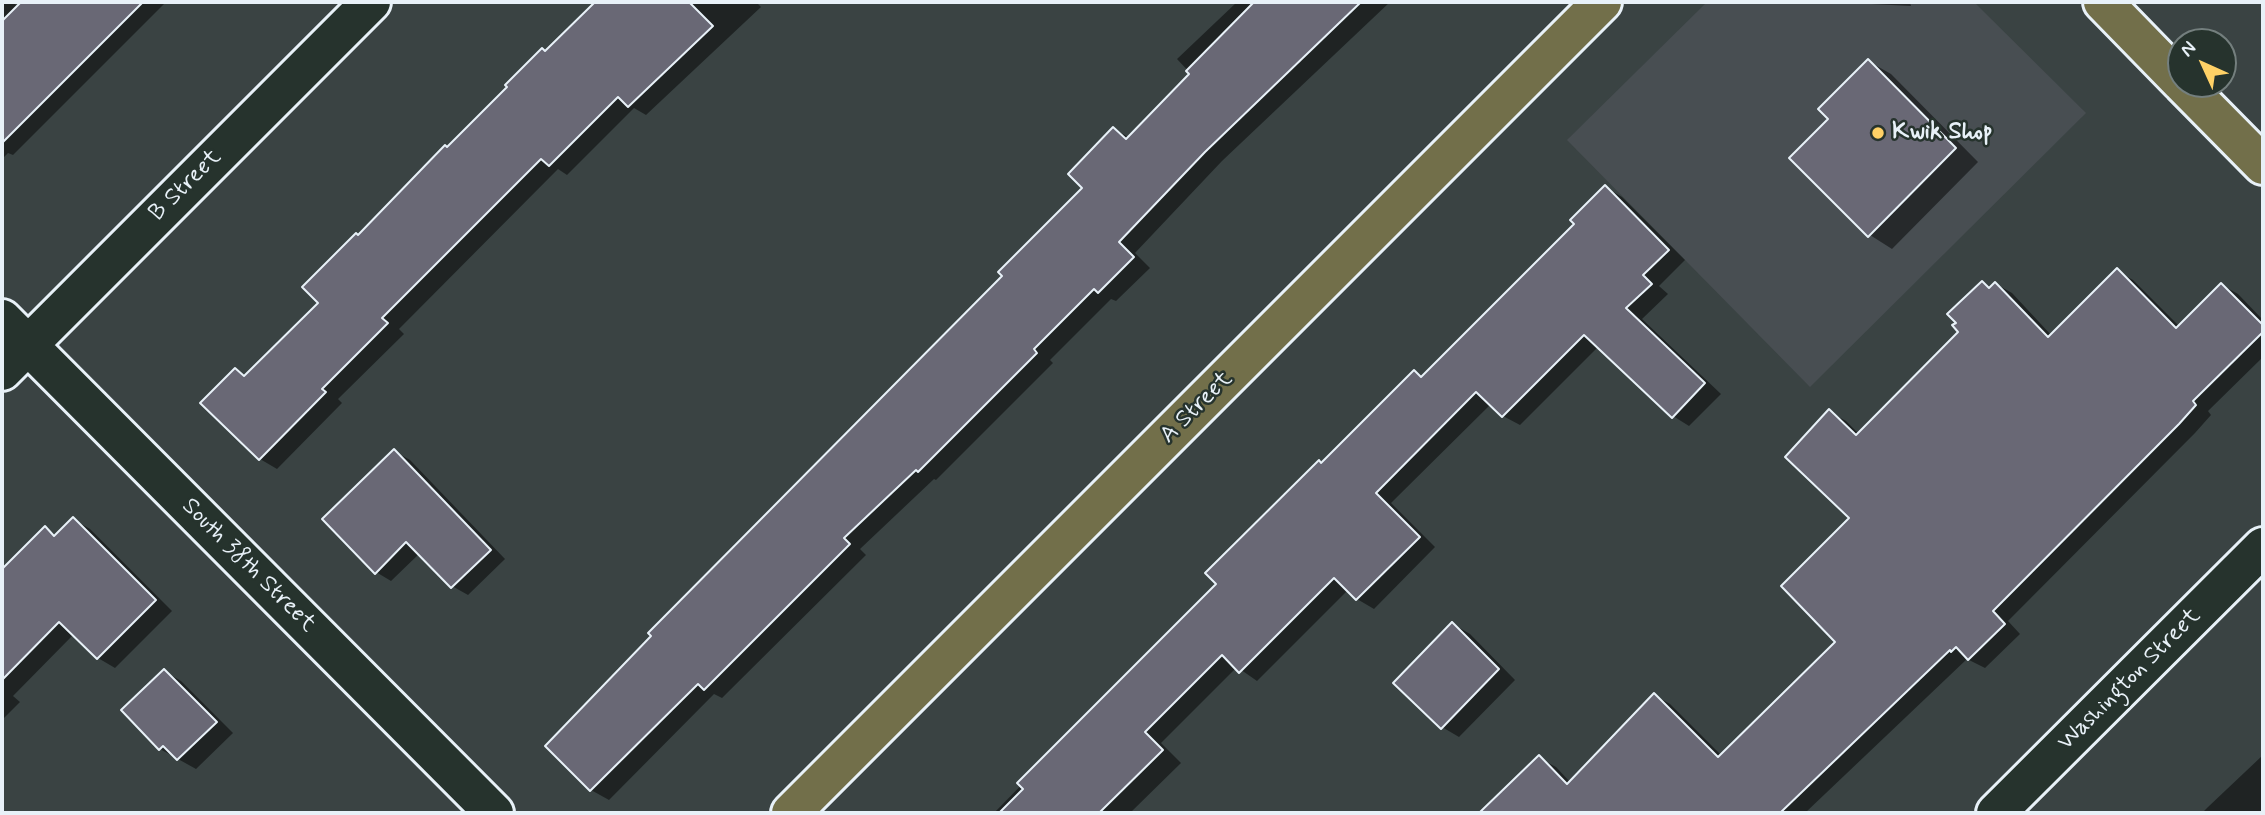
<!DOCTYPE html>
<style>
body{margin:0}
#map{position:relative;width:2265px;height:815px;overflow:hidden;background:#3a4343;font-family:Mynerve,sans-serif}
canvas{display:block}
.frame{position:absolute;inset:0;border:4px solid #e8f1f8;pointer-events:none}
.north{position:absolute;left:2167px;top:28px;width:70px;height:70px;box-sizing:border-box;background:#26332d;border:2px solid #747f7e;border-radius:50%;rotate:315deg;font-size:19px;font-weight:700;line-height:28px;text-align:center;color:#e8f1f8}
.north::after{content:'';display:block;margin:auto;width:24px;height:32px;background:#ffd166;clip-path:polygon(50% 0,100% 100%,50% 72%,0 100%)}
</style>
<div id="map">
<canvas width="2265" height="815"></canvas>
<div class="frame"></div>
<div class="north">N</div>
</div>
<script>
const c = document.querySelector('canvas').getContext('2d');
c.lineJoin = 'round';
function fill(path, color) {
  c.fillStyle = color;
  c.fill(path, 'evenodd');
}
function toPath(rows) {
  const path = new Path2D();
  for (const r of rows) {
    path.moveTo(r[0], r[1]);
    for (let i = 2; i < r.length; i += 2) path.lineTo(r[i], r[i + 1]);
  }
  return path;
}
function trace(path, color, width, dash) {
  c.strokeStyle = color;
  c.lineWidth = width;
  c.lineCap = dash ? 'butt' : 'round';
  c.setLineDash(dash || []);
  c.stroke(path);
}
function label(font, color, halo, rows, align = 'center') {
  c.font = font + ' Mynerve,sans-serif';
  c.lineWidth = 5;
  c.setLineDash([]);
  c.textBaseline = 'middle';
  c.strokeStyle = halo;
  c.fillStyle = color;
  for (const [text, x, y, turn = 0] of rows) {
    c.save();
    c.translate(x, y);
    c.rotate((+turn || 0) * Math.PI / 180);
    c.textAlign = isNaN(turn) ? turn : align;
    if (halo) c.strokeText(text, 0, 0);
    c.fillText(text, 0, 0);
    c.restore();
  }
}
fill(toPath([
 [1707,2,1974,2,2086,113,1810,387,1567,140]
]), '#484e52');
fill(toPath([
 [2,2,13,2,18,7,24,2,166,2,13,155,8,153,2,159],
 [597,2,759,2,757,3,761,7,646,115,634,108,567,175,558,169,399,329,404,334,338,399,342,403,277,469,260,459,235,370,246,377,320,303,359,237],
 [1237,2,1390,2,1222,161,1135,253,1150,268,1116,301,1111,299,1050,360,1053,363,936,480,934,479,860,549,866,555,722,698,714,694,609,800,591,790,547,746,1004,276,1084,188,1114,129,1130,138,1191,74,1177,59],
 [1832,2,1910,2,1911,6],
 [1868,61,1891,74,1978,162,1892,249,1870,235,1791,158,1831,119],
 [1605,187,1622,197,1685,260,1659,286,1668,294,1642,319,1721,394,1689,426,1673,416,1599,346,1520,425,1503,416,1491,404,1391,503,1435,547,1374,609,1357,599,1348,590,1257,681,1237,667,1161,743,1181,763,1130,813,994,813,1218,584,1322,464,1414,372,1423,377,1576,224],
 [2117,271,2133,280,2180,327,2222,285,2238,294,2263,320,2263,357,2208,411,2211,415,2195,433,2008,621,2020,634,1985,668,1967,659,1805,813,1481,813,1539,758,1556,767,1570,782,1654,695,1670,704,1722,756,1838,642,1851,518,1830,412,1846,421,1859,434,1961,332,1982,283,1991,289,1996,284,2012,293,2052,336],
 [394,451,410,460,505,559,468,595,452,586,420,553,391,581,376,572],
 [73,519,90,529,172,611,115,668,98,658,74,634,13,696,20,702,2,720,2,585,52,536,55,537],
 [1453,624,1470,634,1515,680,1459,737,1442,727],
 [164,671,181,681,233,733,196,769,160,749,123,710],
 [2263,755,2263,813,2202,813,2208,807]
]), '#0007');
const building = toPath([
 [21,2,143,2,2,143,2,21,21,2],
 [595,2,689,2,713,26,628,107,618,97,549,166,541,159,382,318,388,323,322,389,326,392,259,460,200,403,235,368,244,376,318,303,302,287,356,233,358,235,445,145,447,147,507,87,505,85,542,48,545,51,595,2],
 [1254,2,1361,2,1205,152,1119,242,1134,257,1098,293,1094,289,1034,349,1037,353,918,472,916,470,844,538,850,544,704,690,698,684,590,791,545,746,651,636,648,633,1002,276,998,272,1082,188,1068,174,1113,127,1126,139,1189,74,1186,71,1254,2],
 [1868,59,1956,148,1868,237,1789,158,1828,119,1818,109,1868,59],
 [1605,185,1669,250,1643,275,1652,284,1626,308,1705,383,1672,418,1584,335,1502,417,1476,392,1376,493,1420,537,1356,600,1334,578,1239,673,1222,655,1145,732,1163,750,1099,813,999,813,1023,789,1017,783,1216,584,1205,573,1319,460,1321,463,1414,370,1421,377,1574,224,1570,220,1605,185],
 [2117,268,2176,328,2221,283,2263,325,2263,332,2193,401,2196,405,2179,424,1993,611,2005,624,1968,660,1956,647,1951,652,1950,650,1780,813,1479,813,1539,755,1567,784,1654,693,1718,757,1835,642,1781,586,1849,518,1785,457,1829,409,1856,435,1958,332,1952,325,1956,323,1947,314,1982,281,1989,288,1995,282,2048,337,2117,268],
 [394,449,491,550,451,588,406,542,375,574,322,519,394,449],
 [73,517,156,600,97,659,59,622,2,680,2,569,45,526,54,536,73,517],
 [1452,622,1499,669,1441,729,1393,683,1452,622],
 [164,669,217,722,177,760,163,746,159,750,121,710,164,669]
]);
fill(building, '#696875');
trace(building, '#e8f1f8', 2);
const minor = toPath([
 [2,319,494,813],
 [2,371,371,2],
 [1996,813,2263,547]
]);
const major = toPath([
 [2103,2,2181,82],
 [2183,84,2263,165],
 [791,813,1602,2]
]);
trace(minor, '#e8f1f8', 44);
trace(major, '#e8f1f8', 44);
trace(minor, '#26332d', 38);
trace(major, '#726f4a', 38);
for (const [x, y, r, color] of [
 [1878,133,7,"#ffd166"]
]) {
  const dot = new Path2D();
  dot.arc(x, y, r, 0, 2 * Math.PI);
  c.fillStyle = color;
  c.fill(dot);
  trace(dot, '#26332d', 2.5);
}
label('bold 24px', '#e8f1f8', '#26332d', [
 ["Kwik Shop",1892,133]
], 'left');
label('24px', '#e8f1f8', '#26332d', [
 ["B Street",186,186,-45],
 ["A Street",1197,408,-45],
 ["South 38th Street",248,566,45],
 ["Washington Street",2130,680,-45]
]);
</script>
